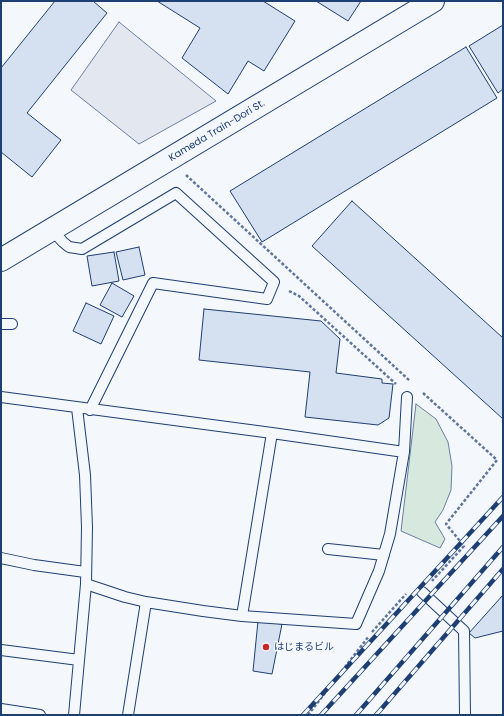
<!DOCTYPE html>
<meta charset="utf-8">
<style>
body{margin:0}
#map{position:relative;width:504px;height:716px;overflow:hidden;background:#f4f7fb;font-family:Poppins,sans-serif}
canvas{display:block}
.frame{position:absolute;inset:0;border:2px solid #1d3f73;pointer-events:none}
</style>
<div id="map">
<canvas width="504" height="716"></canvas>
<div class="frame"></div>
</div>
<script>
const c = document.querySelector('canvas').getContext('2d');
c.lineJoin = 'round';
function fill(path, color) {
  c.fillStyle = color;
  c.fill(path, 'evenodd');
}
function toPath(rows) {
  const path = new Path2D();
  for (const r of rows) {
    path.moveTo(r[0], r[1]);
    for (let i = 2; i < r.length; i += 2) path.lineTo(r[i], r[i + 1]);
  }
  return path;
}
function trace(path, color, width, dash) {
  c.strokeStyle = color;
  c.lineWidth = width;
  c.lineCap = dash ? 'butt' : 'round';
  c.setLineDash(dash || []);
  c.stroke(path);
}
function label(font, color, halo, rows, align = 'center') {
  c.font = font + ' Poppins,"Noto Sans JP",sans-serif';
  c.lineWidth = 3;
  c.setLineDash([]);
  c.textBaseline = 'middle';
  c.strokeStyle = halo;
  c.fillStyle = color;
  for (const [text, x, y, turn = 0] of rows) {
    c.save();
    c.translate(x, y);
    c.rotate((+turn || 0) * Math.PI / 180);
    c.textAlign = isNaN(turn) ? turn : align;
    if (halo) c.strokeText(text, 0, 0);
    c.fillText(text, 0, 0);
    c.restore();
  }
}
const green = toPath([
 [416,404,436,419,448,442,452,466,451,490,443,510,435,522,445,539,440,548,401,531,416,404]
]);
fill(green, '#d7e8df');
trace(green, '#687fa3', 1);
const parking = toPath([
 [119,22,216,101,139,144,71,90,119,22]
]);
fill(parking, '#e3e8f0');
trace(parking, '#687fa3', 1);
const building = toPath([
 [55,1,93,1,107,13,27,113,61,140,32,177,1,152,1,68,55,1],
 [157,1,263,1,295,21,264,71,248,61,228,94,182,58,200,28,157,1],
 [316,1,361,1,348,21,316,1],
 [503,25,503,89,498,93,469,46,503,25],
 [466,47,497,98,262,242,230,191,466,47],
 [352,201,503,338,503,419,312,246,352,201],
 [139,247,145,275,123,280,116,252,139,247],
 [114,252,119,281,92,286,87,256,114,252],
 [112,283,134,296,122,317,100,305,112,283],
 [86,303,114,316,101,344,73,331,86,303],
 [204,309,321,321,340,339,336,373,382,379,382,383,393,384,389,418,378,425,305,417,310,372,199,360,204,309],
 [503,595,503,631,475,638,469,633,503,595],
 [258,621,282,624,272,674,253,671,258,621]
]);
fill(building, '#d5e0f0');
trace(building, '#1d3f73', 1);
const lane = toPath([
 [52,230,63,242,69,247,82,249,176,193,274,282,267,299,153,283,90,410],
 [1,324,12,324],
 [1,397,272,433,404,452],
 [328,549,384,555],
 [1,558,34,565,85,572],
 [86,584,125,597,146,602,203,611,242,616,356,624,379,571,390,534,404,452,407,397],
 [422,592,464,631,465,715],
 [242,616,272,433],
 [1,650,79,660],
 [1,709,40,715],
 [74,715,86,584,87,527,85,475,77,408],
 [128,715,146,602]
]);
const secondary = toPath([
 [1,260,433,1]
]);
trace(lane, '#1d3f73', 12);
trace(secondary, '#1d3f73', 24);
trace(toPath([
 [186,175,410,381],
 [289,291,299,296,396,384],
 [423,393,497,460,446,524,464,546,432,581],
 [372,632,406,594],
 [308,715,369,636]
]), '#5e769c', 2.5, [3, 2]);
trace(lane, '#f4f7fb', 10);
trace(secondary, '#f4f7fb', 22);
const rail = toPath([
 [303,715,503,497],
 [321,715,503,516],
 [356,715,503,547],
 [376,715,503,569]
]);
trace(rail, '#1d3f73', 4.5);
trace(rail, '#f4f7fb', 3, [9]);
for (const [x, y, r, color] of [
 [266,647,4,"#c62828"]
]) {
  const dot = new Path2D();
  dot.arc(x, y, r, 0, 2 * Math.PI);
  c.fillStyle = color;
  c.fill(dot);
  trace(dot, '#f4f7fb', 1.5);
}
label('10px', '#1d3f73', '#f4f7fb', [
 ["Kameda Train-Dori St.",217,131,-31]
]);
label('10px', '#1d3f73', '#f4f7fb', [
 ["はじまるビル",274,647]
], 'left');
</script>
